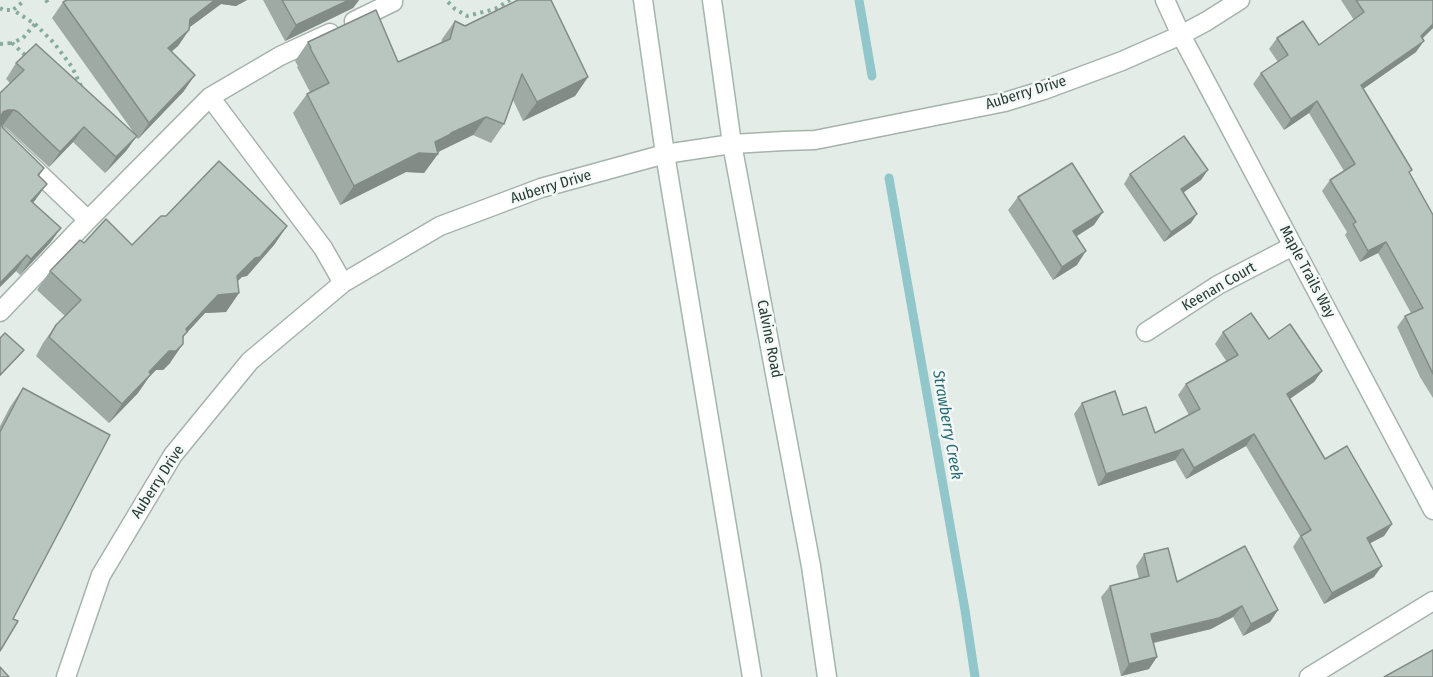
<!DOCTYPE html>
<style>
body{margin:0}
canvas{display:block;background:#e3ece7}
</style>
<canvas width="1433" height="677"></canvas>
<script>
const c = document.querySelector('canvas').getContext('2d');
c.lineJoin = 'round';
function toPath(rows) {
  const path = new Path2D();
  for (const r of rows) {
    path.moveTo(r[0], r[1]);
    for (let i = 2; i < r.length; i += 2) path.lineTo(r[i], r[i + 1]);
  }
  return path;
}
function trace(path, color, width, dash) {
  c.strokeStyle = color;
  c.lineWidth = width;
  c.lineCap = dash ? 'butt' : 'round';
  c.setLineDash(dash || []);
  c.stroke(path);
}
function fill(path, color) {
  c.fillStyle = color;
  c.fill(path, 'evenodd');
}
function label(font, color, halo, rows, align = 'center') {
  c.font = font + ' "Fira Sans Condensed",sans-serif';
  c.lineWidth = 5;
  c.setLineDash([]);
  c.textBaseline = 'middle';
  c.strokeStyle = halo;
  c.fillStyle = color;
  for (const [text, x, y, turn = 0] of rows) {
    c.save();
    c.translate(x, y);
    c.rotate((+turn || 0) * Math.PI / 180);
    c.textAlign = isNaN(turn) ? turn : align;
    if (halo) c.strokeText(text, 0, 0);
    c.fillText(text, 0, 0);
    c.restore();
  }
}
trace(toPath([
 [859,0,872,76],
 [889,178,965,610,975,677]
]), '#91c7cb', 9);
const minor = toPath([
 [1165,0,1181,35,1433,510],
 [354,21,393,2,393,0],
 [210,97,323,248,343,283],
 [0,136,88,220],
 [0,312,88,220,210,97,280,56,330,33],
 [1146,332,1218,285,1293,246],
 [1309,677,1433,601]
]);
const tertiary = toPath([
 [66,677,101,575,173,455,250,361,343,283,440,226,541,188,665,154,732,144,784,141,815,140,1005,102,1044,90,1122,61,1181,35,1207,21,1240,0]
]);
const secondary = toPath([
 [643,0,665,154,752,677],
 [712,0,732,144,811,566,827,677]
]);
trace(minor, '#a6b3ad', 21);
trace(tertiary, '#a6b3ad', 21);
trace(secondary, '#a3b6ae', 21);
trace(toPath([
 [46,0,49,5],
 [448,2,455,9,467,16,495,9,510,0],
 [0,8,3,10,13,10],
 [35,24,54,43,72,67,82,88],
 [0,44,12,43],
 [25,55,12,43,23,38,35,24,13,10,25,0]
]), '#87ac9d', 4, [3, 4.5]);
trace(minor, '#fff', 18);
trace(tertiary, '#fff', 18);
trace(secondary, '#fff', 18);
fill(toPath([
 [67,0,247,0,236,6,221,4,190,27,189,30,178,46,171,52,184,91,138,139,136,137,126,151,105,173,73,142,49,167,7,128,1,125,3,128,44,168,39,176,36,199,33,203,61,228,50,243,20,275,16,271,0,287,0,93,10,83,6,79,16,63,134,133,52,18,63,2],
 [263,0,359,0,353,8,285,41],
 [1341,0,1433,0,1433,28,1422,38,1416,52,1363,89,1433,215,1433,398,1420,377,1397,327,1405,316,1411,313,1378,253,1360,262,1345,235,1347,232,1322,191,1330,180,1344,171,1309,113,1284,130,1253,84,1261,73,1278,62,1269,49,1277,38,1319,45,1354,20],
 [455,21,588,77,575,96,523,121,513,100,504,124,491,143,473,135,440,151,424,173,406,172,340,205,293,113,307,94,310,92,297,67,298,66,295,61,308,42,398,62,441,43,442,39],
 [1130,174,1201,180,1183,193,1191,223,1164,242,1124,184],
 [1018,197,1094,225,1077,236,1077,265,1053,280,1008,210],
 [287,226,274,245,247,276,242,277,237,281,239,293,226,312,205,313,183,337,170,363,163,370,156,370,149,377,138,393,109,423,36,356,43,343,56,325,65,316,37,290,50,271,84,243,132,245],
 [1223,332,1269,339,1322,371,1314,382,1290,399,1325,459,1392,524,1384,536,1370,543,1374,577,1324,604,1293,547,1300,536,1246,446,1186,479,1175,460,1098,486,1074,414,1082,403,1123,415,1155,433,1189,415,1178,395,1186,384,1227,362,1215,344],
 [23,388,13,619,0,651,0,426,10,407],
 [1144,554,1177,582,1278,610,1270,622,1243,636,1233,617,1211,629,1154,643,1149,669,1121,676,1101,597,1110,586,1139,579,1136,566]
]), '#9faaa5');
fill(toPath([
 [215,0,247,0,236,6,221,4,179,35,190,19],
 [349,0,359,0,353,8,285,41,296,25],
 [1433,24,1433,28,1413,48,1421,36],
 [189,30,178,46,157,64,168,48],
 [1424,41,1416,52,1353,96,1361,85],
 [195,75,184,91,138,139,149,123],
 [588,77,575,96,523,121,537,102],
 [1317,101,1309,113,1284,130,1291,119],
 [8,110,14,110,3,125,0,125,0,117,3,112],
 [486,117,473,135,440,151,436,154,438,154,424,173,406,172,340,205,354,186,451,133],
 [84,127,73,142,49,167,60,152],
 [137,136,126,151,105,173,116,157],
 [1208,170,1201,180,1174,199,1181,189],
 [47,184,36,199,20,217,31,201],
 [1103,212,1094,225,1064,244,1073,231],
 [1197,214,1191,223,1164,242,1171,232],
 [287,226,274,245,247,276,242,277,224,294,239,293,226,312,205,313,183,337,183,344,170,363,163,370,156,370,149,377,138,393,109,423,122,404,186,329,218,295],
 [61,228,50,243,20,275,31,259],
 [1386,242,1378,253,1360,262,1368,251],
 [1086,251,1077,265,1053,280,1062,267],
 [27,255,16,271,0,287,0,283],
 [24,350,20,355,0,376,0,375],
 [1322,371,1314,382,1279,406,1287,394],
 [1254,434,1246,446,1186,479,1194,468],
 [1183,449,1175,460,1098,486,1106,474],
 [1392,524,1384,536,1359,549,1367,538],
 [1382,566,1374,577,1324,604,1332,593],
 [1242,606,1233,617,1211,629,1143,645,1151,634],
 [1278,610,1270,622,1243,636,1251,624],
 [1157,657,1149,669,1121,676,1129,664]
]), '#828b86');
const building = toPath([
 [67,0,215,0,190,19,189,30,168,48,195,75,149,123,63,2,67,0],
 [282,0,349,0,296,25,282,0],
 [518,0,551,0,588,77,537,102,522,74,504,124,486,117,451,133,451,134,435,142,438,154,419,153,354,186,307,94,329,83,310,48,311,48,308,42,376,10,398,62,450,39,455,21,465,26,518,0],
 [1356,0,1433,0,1433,24,1421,36,1424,41,1361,85,1412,170,1409,172,1433,215,1433,374,1405,316,1423,308,1386,242,1368,251,1353,224,1356,222,1330,180,1355,164,1317,101,1291,119,1261,73,1288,55,1277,38,1303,21,1319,45,1364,12,1356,0],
 [36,44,137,136,116,157,84,127,60,152,18,112,14,110,8,110,3,112,0,118,0,93,24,70,16,63,36,44],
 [0,123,3,128,44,168,38,175,47,184,31,201,61,228,31,259,27,255,0,283,0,123],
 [1184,136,1208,170,1181,189,1197,214,1171,232,1130,174,1184,136],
 [219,161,287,226,260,257,255,258,237,276,239,293,218,295,186,329,187,332,183,336,183,344,176,351,169,351,149,372,151,374,122,404,49,337,56,325,81,300,50,271,80,240,84,243,106,219,132,245,161,216,166,216,219,161],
 [1072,163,1103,212,1073,231,1086,251,1062,267,1018,197,1072,163],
 [1251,313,1269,339,1290,324,1322,371,1287,394,1325,459,1347,446,1392,524,1367,538,1382,566,1332,593,1301,536,1311,530,1254,434,1194,468,1183,449,1106,474,1082,403,1115,391,1123,415,1146,407,1155,433,1200,409,1186,384,1238,355,1223,332,1251,313],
 [5,333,24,350,0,375,0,338,5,333],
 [23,388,110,435,13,619,18,621,0,651,0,432,23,388],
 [1245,546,1278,610,1251,624,1242,606,1219,618,1151,634,1157,657,1129,664,1110,586,1149,576,1144,554,1168,548,1177,582,1245,546],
 [1433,650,1433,677,1384,677,1433,650],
 [0,667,9,677,0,677,0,667]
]);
fill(building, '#b9c6c0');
trace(building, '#828b86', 1.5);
label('15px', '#253b33', '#f4f8f6', [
 ["Auberry Drive",1026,93,-17],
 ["Auberry Drive",551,187,-17],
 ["Maple Trails Way",1307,272,62],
 ["Keenan Court",1219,287,-30],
 ["Calvine Road",769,339,79],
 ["Auberry Drive",158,482,-57]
]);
label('italic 16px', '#256b72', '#f4f8f6', [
 ["Strawberry Creek",947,425,80]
]);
</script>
